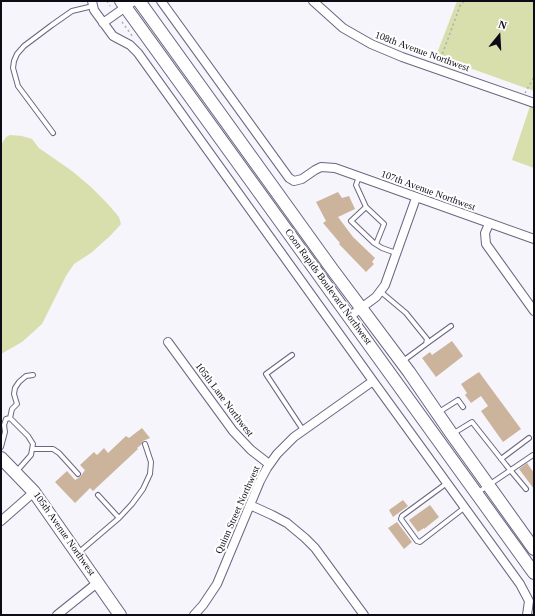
<!DOCTYPE html>
<style>
body{margin:0}
#map{position:relative;width:535px;height:616px;overflow:hidden;background:#f6f5fc;font-family:Georgia,serif}
canvas{display:block}
.frame{position:absolute;inset:0;border:2px solid #0d0b16;pointer-events:none}
.north{position:absolute;left:479px;top:16px;width:40px;height:40px;-webkit-text-stroke:3px #fff;paint-order:stroke;rotate:18deg;font-size:11px;font-weight:700;line-height:16px;text-align:center;color:#0d0b16}
.north::after{content:'';display:block;margin:auto;width:14px;height:18px;background:#0d0b16;clip-path:polygon(50% 0,100% 100%,50% 72%,0 100%)}
</style>
<div id="map">
<canvas width="535" height="616"></canvas>
<div class="frame"></div>
<div class="north">N</div>
</div>
<script>
const c = document.querySelector('canvas').getContext('2d');
c.lineJoin = 'round';
function fill(path, color) {
  c.fillStyle = color;
  c.fill(path, 'evenodd');
}
function toPath(rows) {
  const path = new Path2D();
  for (const r of rows) {
    path.moveTo(r[0], r[1]);
    for (let i = 2; i < r.length; i += 2) path.lineTo(r[i], r[i + 1]);
  }
  return path;
}
function trace(path, color, width, dash) {
  c.strokeStyle = color;
  c.lineWidth = width;
  c.lineCap = dash ? 'butt' : 'round';
  c.setLineDash(dash || []);
  c.stroke(path);
}
function label(font, color, halo, rows, align = 'center') {
  c.font = font + ' Georgia,serif';
  c.lineWidth = 4;
  c.setLineDash([]);
  c.textBaseline = 'middle';
  c.strokeStyle = halo;
  c.fillStyle = color;
  for (const [text, x, y, turn = 0] of rows) {
    c.save();
    c.translate(x, y);
    c.rotate((+turn || 0) * Math.PI / 180);
    c.textAlign = isNaN(turn) ? turn : align;
    if (halo) c.strokeText(text, 0, 0);
    c.fillText(text, 0, 0);
    c.restore();
  }
}
fill(toPath([
 [457,1,534,1,534,91,436,56],
 [530,106,534,108,534,168,512,160],
 [10,135,22,136,32,139,39,148,72,171,91,187,107,203,119,217,121,224,110,236,91,253,74,264,66,276,42,324,22,342,1,354,1,145,6,137]
]), '#d8dfac');
fill(toPath([
 [338,192,342,198,349,196,355,209,338,217,353,237,375,258,372,262,374,264,366,272,339,244,340,243,323,223,326,221,316,202],
 [452,341,463,356,436,377,422,358,430,352,432,355],
 [479,372,521,429,503,442,481,411,488,406,481,396,471,403,465,395,467,393,461,384],
 [142,428,150,438,143,441,142,444,137,448,138,449,93,491,90,488,75,503,55,482,67,471,75,480,80,477,85,470,80,465,94,452,97,455,104,448,108,453,126,436,129,438],
 [527,463,534,473,534,489,519,469],
 [403,500,408,506,393,517,389,510],
 [430,505,439,517,424,529,424,528,418,532,409,520],
 [397,522,412,542,404,549,388,528]
]), '#ccb39b');
const lane = toPath([
 [53,133,18,86,13,68,14,61,17,54,24,46,52,25,72,11,93,6],
 [359,177,356,185,366,207,351,221,374,243,382,248,396,253],
 [366,207,384,224,376,244],
 [381,292,406,313,427,339,426,344,403,361],
 [426,344,451,326],
 [292,355,266,374,303,430],
 [439,412,458,400,463,407],
 [10,418,12,409,17,404,14,394,15,388,19,382,26,376,33,375],
 [454,433,472,422,506,465,526,489],
 [1,447,5,432,4,425,6,419,10,418,28,436,33,444,31,455,16,472],
 [33,449,53,449,59,453,78,474],
 [501,459,529,438],
 [447,483,402,516,401,519,417,541,420,542,464,508],
 [477,493,533,455,534,456],
 [119,518,132,504,143,489,150,474,151,462,145,444],
 [78,553,119,518,98,495]
]);
const street = toPath([
 [92,1,94,10,113,36,130,45,138,53,373,381,520,584,529,601,527,615],
 [161,1,289,178,294,181,302,179,315,170,321,167,335,168,534,239],
 [313,1,343,28,371,44,402,57,534,103],
 [103,23,134,1],
 [489,224,485,233,486,244,534,311],
 [349,317,376,297,385,285,416,198],
 [168,342,233,431,251,450,269,464],
 [250,505,272,515,287,523,305,538,315,548,364,615],
 [1,521,34,492],
 [57,615,97,583],
 [194,615,203,605,217,584,260,481,267,468,277,454,294,437,373,381]
]);
const secondary = toPath([
 [121,1,534,573],
 [139,1,332,269,409,372,451,433,534,549],
 [1,458,34,492,120,615]
]);
trace(lane, '#6a6682', 6);
trace(street, '#6a6682', 10);
trace(secondary, '#6a6682', 14);
trace(toPath([
 [107,1,110,6],
 [122,22,133,37],
 [439,63,460,6,464,1],
 [525,93,534,77]
]), '#adabb4', 1.5, [2, 3]);
trace(lane, '#fff', 4);
trace(street, '#fff', 8);
trace(secondary, '#fff', 12);
label('10px', '#0d0b16', '#fff', [
 ["108th Avenue Northwest",422,52,20],
 ["107th Avenue Northwest",428,191,20],
 ["Coon Rapids Boulevard Northwest",328,287,54],
 ["105th Lane Northwest",224,400,53],
 ["Quinn Street Northwest",238,510,-66],
 ["105th Avenue Northwest",64,534,55]
]);
</script>
